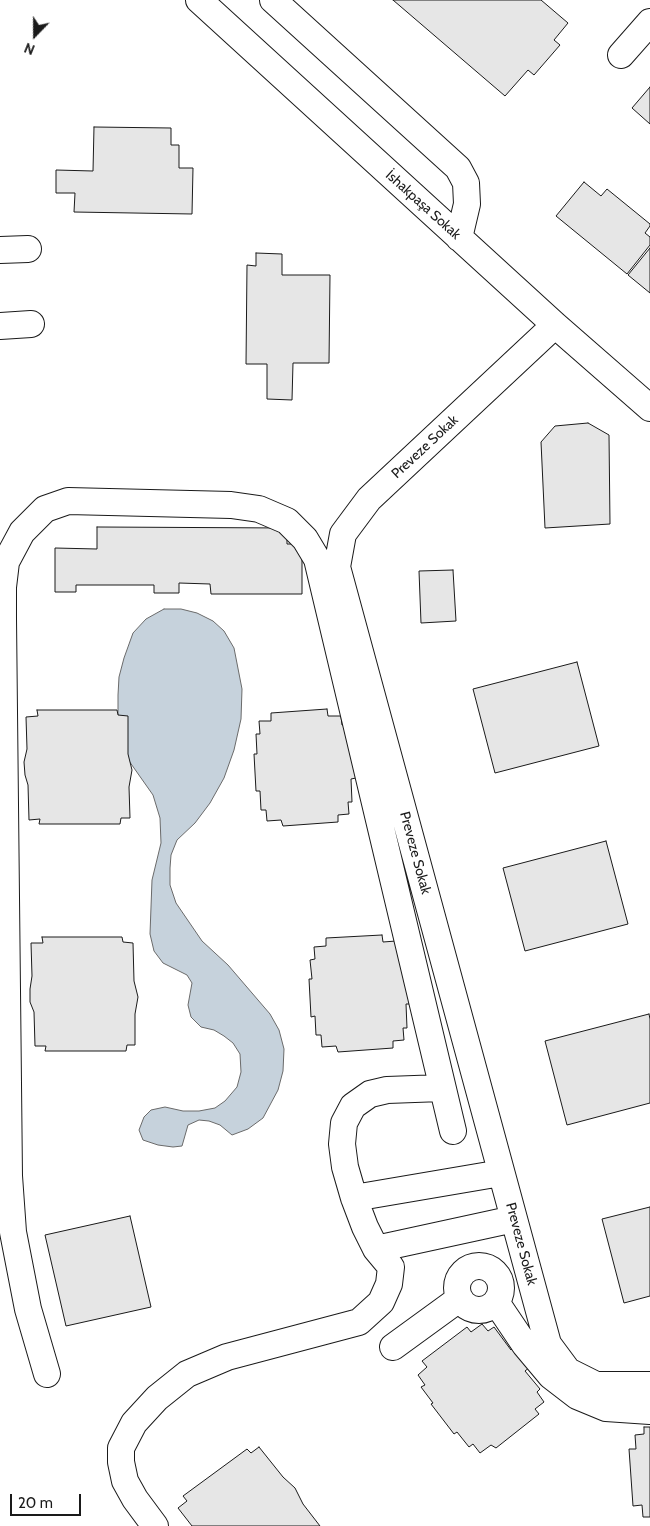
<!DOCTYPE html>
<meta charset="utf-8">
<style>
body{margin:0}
#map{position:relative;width:650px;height:1526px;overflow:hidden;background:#fff;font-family:Cabin,sans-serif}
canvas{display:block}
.north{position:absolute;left:10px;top:10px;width:50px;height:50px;-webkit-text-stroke:4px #fff;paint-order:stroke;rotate:202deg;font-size:14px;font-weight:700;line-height:20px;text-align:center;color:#1a1a1a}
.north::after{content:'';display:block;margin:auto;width:18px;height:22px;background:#1a1a1a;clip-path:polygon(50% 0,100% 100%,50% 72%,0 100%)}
.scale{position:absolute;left:10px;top:1494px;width:71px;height:22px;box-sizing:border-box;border:2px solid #1a1a1a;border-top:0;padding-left:6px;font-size:15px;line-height:18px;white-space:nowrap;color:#1a1a1a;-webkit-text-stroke:4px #fff;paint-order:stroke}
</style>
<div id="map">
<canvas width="650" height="1526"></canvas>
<div class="north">N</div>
<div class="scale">20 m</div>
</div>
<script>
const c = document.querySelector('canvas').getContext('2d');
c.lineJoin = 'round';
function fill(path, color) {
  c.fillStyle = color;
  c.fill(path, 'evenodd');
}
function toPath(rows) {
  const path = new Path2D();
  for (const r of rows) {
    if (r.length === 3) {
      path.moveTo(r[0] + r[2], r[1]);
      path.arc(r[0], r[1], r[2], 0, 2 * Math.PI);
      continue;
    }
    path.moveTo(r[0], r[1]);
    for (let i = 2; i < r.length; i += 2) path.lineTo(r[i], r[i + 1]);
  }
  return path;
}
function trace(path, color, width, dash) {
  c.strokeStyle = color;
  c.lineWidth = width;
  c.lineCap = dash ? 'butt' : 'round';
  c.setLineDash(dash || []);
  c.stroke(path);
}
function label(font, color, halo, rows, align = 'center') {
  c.font = font + ' Cabin,sans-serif';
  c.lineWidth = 4;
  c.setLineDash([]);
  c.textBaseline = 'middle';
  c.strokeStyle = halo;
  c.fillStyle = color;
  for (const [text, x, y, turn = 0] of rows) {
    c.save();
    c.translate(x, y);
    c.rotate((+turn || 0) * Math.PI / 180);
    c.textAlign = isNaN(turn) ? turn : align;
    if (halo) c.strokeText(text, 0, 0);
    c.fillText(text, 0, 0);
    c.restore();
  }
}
const water = toPath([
 [164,609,181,609,197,613,213,621,224,631,234,648,242,689,241,719,234,750,224,778,210,803,195,823,177,840,171,855,170,868,170,885,176,903,202,941,228,965,270,1014,279,1030,284,1049,283,1071,278,1090,263,1118,248,1129,232,1135,220,1125,209,1121,199,1120,188,1125,182,1146,173,1147,158,1145,143,1140,139,1130,144,1117,151,1110,165,1107,183,1111,199,1111,215,1108,225,1101,237,1087,241,1072,240,1054,233,1043,224,1036,214,1030,201,1027,191,1017,188,1005,192,983,187,975,163,963,154,951,150,934,152,880,161,843,160,818,153,795,122,751,118,726,118,695,119,677,124,658,133,633,146,619,164,609]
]);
fill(water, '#c6d2dc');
trace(water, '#6a6a6a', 1);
const building = toPath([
 [393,0,541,0,568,23,554,40,560,45,534,75,528,70,505,96,393,0],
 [650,87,650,124,632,108,650,87],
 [94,127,171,128,171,145,179,145,179,168,193,168,192,214,74,212,75,193,56,193,56,170,93,171,94,127],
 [584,182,601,196,607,189,650,224,650,226,645,233,650,237,650,245,627,274,556,216,584,182],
 [650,248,650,293,628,275,650,248],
 [256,253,282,254,282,275,330,275,329,363,293,363,292,400,267,399,267,364,246,364,247,265,256,266,256,253],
 [588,423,609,435,610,524,545,528,541,442,555,426,588,423],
 [97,527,287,528,287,544,302,544,302,594,211,594,210,584,179,583,179,593,154,593,154,585,76,585,76,592,55,592,55,548,97,549,97,527],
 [453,570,456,621,421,623,419,571,453,570],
 [577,662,599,746,495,773,473,689,577,662],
 [327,709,328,716,341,716,342,725,349,725,356,778,351,779,352,802,348,802,349,814,338,815,338,822,283,826,281,820,267,821,266,810,261,810,260,791,256,791,254,754,257,754,256,734,260,734,259,721,271,721,271,713,327,709],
 [37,710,117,710,118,715,128,716,128,754,132,770,129,787,130,818,121,818,120,824,39,824,40,819,29,820,28,785,25,775,24,762,27,749,26,717,38,716,37,710],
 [606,841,628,924,525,951,503,868,606,841],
 [382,935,383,942,396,941,412,1004,406,1004,407,1028,403,1028,404,1040,393,1041,393,1048,338,1052,336,1046,322,1047,321,1035,316,1035,315,1016,311,1017,309,979,312,979,310,960,315,959,314,947,326,946,326,938,382,935],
 [42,937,122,937,123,942,133,943,134,981,138,997,135,1014,135,1045,127,1045,126,1051,45,1051,46,1046,35,1046,34,1012,30,1002,30,989,32,976,31,943,43,943,42,937],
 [649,1014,650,1019,650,1103,567,1125,545,1041,649,1014],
 [650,1207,650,1296,624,1303,602,1219,650,1207],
 [130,1216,151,1307,66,1326,45,1235,130,1216],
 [482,1324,488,1331,494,1327,511,1350,514,1347,530,1367,525,1371,540,1389,537,1392,544,1402,535,1409,539,1414,496,1448,491,1445,480,1453,473,1444,469,1447,457,1432,454,1434,431,1404,433,1403,421,1387,425,1385,418,1375,427,1367,422,1361,467,1327,471,1332,482,1324],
 [644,1427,650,1427,650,1517,643,1517,642,1505,633,1506,629,1449,636,1449,635,1435,644,1434,644,1427],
 [259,1447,283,1477,295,1488,303,1504,320,1526,192,1526,178,1508,187,1501,183,1496,247,1449,251,1453,259,1447]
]);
fill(building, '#e6e6e6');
trace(building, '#1a1a1a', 1);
const minor = toPath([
 [199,0,555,325,650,408],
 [273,0,458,168,466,183,467,204,459,238],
 [621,55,650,22],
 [0,250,28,249],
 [555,325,369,499,343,534,337,567,548,1344,568,1371,596,1385,650,1385],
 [0,326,31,324],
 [354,1198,501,1173],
 [376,1249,514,1219],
 [479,1288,22],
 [496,1302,525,1345,551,1376,577,1396,606,1408,650,1411],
 [393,1347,459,1299],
 [47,1374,28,1309,13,1232,9,1176,3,619,3,587,6,562,22,532,45,509,68,501,231,505,259,509,287,521,305,539,317,559,453,1131],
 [155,1526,135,1499,125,1481,121,1462,121,1448,134,1423,157,1398,187,1374,227,1357,359,1322,381,1302,389,1284,391,1267,376,1249,365,1227,354,1198,345,1167,342,1144,344,1123,353,1106,370,1094,387,1090,442,1088]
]);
trace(minor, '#1a1a1a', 28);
trace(minor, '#fff', 26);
label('14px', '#1a1a1a', '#fff', [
 ["İshakpaşa Sokak",423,205,42],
 ["Preveze Sokak",425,447,-43],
 ["Preveze Sokak",415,853,75],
 ["Preveze Sokak",521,1244,75]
]);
</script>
